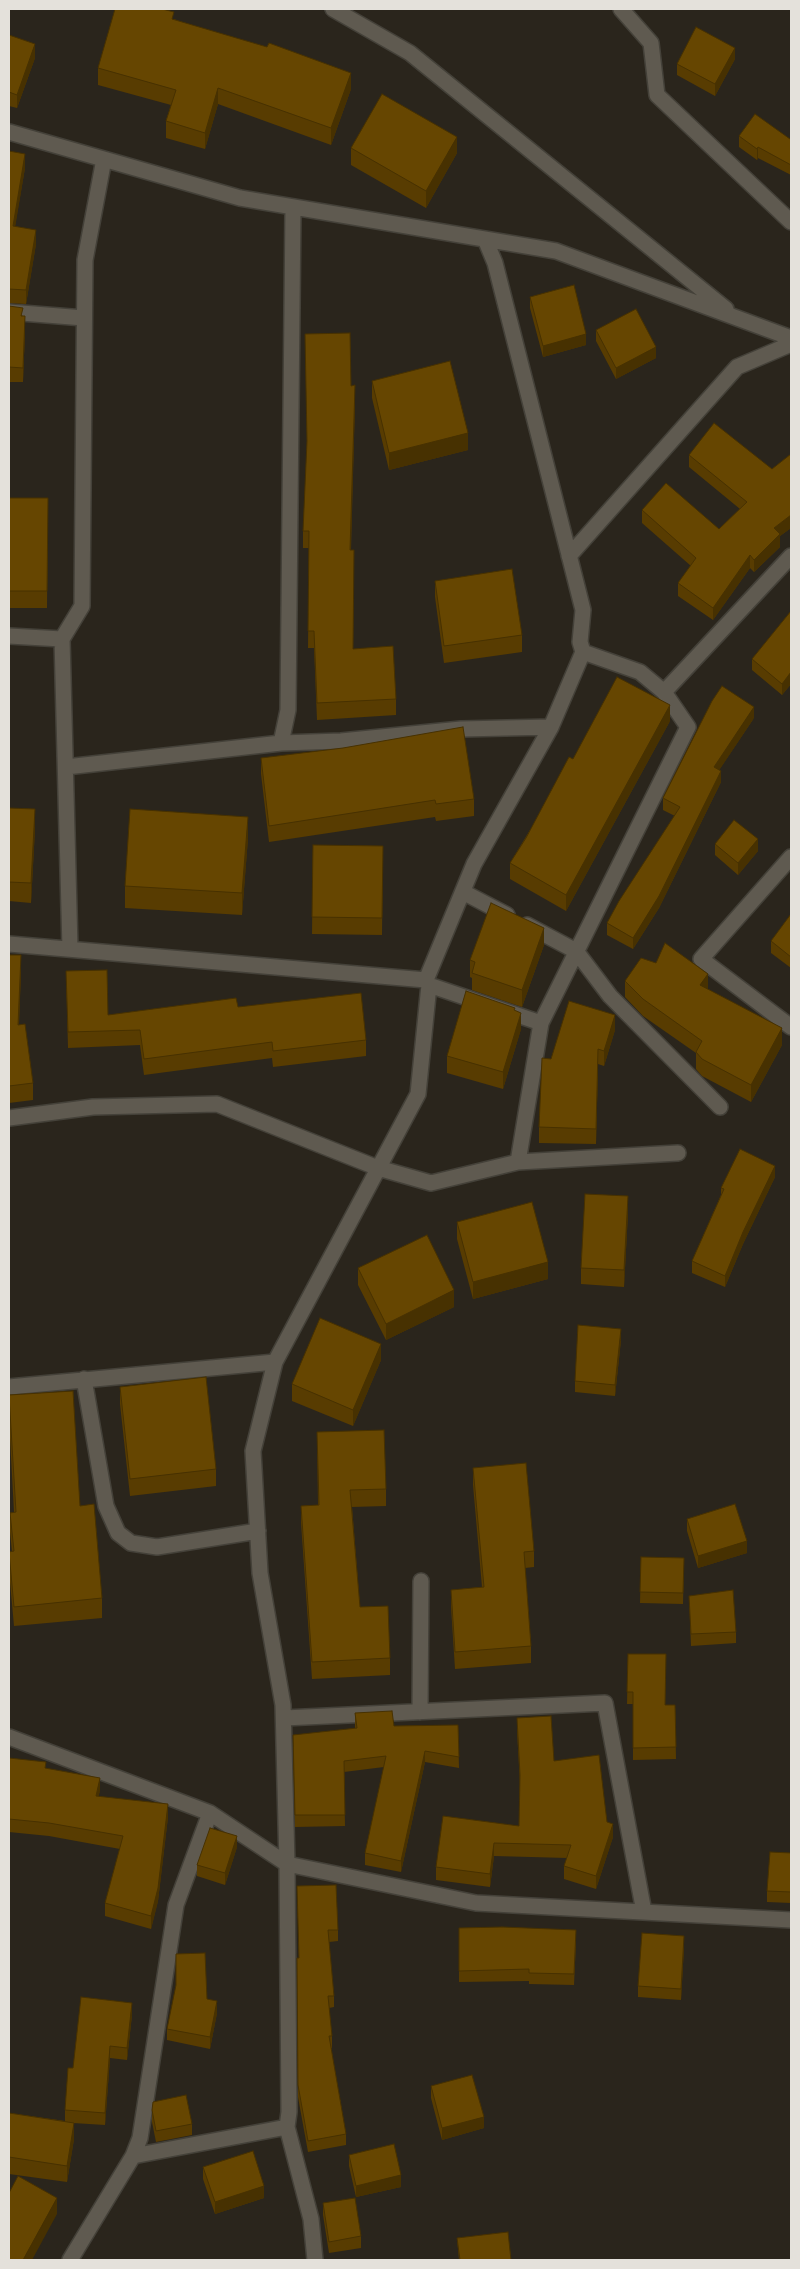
<!DOCTYPE html>
<style>
body{margin:0}
#map{position:relative;width:800px;height:2269px;overflow:hidden;background:#2a251c;font-family:Poppins,sans-serif}
canvas{display:block}
.frame{position:absolute;inset:0;border:10px solid #e4e1db;pointer-events:none}
</style>
<div id="map">
<canvas width="800" height="2269"></canvas>
<div class="frame"></div>
</div>
<script>
const c = document.querySelector('canvas').getContext('2d');
c.lineJoin = 'round';
function toPath(rows) {
  const path = new Path2D();
  for (const r of rows) {
    path.moveTo(r[0], r[1]);
    for (let i = 2; i < r.length; i += 2) path.lineTo(r[i], r[i + 1]);
  }
  return path;
}
function trace(path, color, width, dash) {
  c.strokeStyle = color;
  c.lineWidth = width;
  c.lineCap = dash ? 'butt' : 'round';
  c.setLineDash(dash || []);
  c.stroke(path);
}
function fill(path, color) {
  c.fillStyle = color;
  c.fill(path, 'evenodd');
}
const minor = toPath([
 [333,9,410,53,726,309],
 [621,9,651,43,657,95,791,222],
 [9,132,240,198,556,251,791,338],
 [293,207,288,710,281,743,341,741,461,729,551,727],
 [9,312,84,318],
 [569,556,737,367,791,344],
 [9,636,62,639,82,606,85,260,104,159],
 [62,639,70,949],
 [664,692,791,556],
 [66,767,281,743],
 [791,857,701,959,791,1027],
 [463,892,507,915],
 [527,925,576,951,610,996,720,1107],
 [9,944,426,980],
 [429,985,541,1023],
 [9,1118,93,1107,217,1104,378,1168,431,1183,518,1162,678,1153],
 [518,1162,541,1023,688,727,664,692,640,672,583,652],
 [84,1379,106,1506,118,1533,131,1543,157,1547,258,1531],
 [9,1387,275,1362],
 [420,1712,421,1581],
 [284,1718,605,1703,644,1912],
 [9,1737,210,1813,287,1864,476,1903,791,1920],
 [133,2156,287,2127],
 [70,2260,133,2156,140,2138,176,1905,210,1813],
 [315,2260,311,2219,287,2127,289,2112,287,1864,283,1705,260,1573,253,1451,275,1362,418,1094,429,985,426,980,474,864,551,727,583,652,580,642,583,610,495,263,485,239]
]);
trace(minor, '#444139', 18);
trace(minor, '#5f5a50', 15);
fill(toPath([
 [174,19,351,89,331,145,218,104,205,149,166,138,166,121,171,105,98,85,98,68],
 [9,35,35,58,17,108,9,106],
 [735,59,715,96,677,75,677,64],
 [739,136,790,139,791,137,791,175,758,158,757,160,739,147],
 [351,148,457,153,426,208,351,165],
 [9,151,25,168,15,226,36,244,26,304,9,303],
 [530,297,586,345,543,357,530,308],
 [9,306,23,316,25,330,23,382,9,382],
 [596,330,656,358,616,379,596,341],
 [372,381,468,450,389,470,372,398],
 [351,386,355,402,351,550,353,649,396,699,396,715,317,720,314,648,308,648,309,548,303,548,303,531],
 [791,454,791,528,780,536,780,547,754,572,750,568,713,620,678,596,678,583,691,566,642,523,642,510,719,529,740,509,689,467,689,455,772,469],
 [9,498,48,498,47,608,9,608],
 [435,581,522,635,522,652,444,663,435,597],
 [791,605,791,684,782,695,752,670,752,659,791,611],
 [754,718,719,770,721,782,659,908,633,949,607,935,607,923,675,816,663,810,663,798],
 [670,721,566,911,510,879,510,863,573,759],
 [261,758,474,799,474,816,436,821,435,817,269,842,261,774],
 [9,808,35,829,31,903,9,901],
 [248,838,242,915,125,908,125,886],
 [715,844,758,851,738,875,715,855],
 [313,845,383,846,382,935,312,934],
 [791,914,791,968,771,953,771,941],
 [544,945,522,1007,472,990,472,978,470,977,470,960],
 [9,955,21,972,19,1025,33,1083,33,1100,9,1103],
 [66,971,108,1015,238,1007,366,1040,366,1056,273,1067,272,1058,144,1075,140,1045,68,1048],
 [625,981,708,989,782,1045,751,1102,702,1076,696,1069,696,1053,643,1016,625,997],
 [515,1011,521,1029,503,1089,447,1073,447,1056],
 [615,1030,604,1066,598,1064,596,1144,539,1143,539,1127,551,1059],
 [775,1177,743,1244,725,1287,692,1273,692,1261,721,1195,721,1188],
 [628,1213,624,1287,581,1284,581,1268],
 [457,1222,548,1279,473,1299,457,1239],
 [358,1268,454,1307,386,1340,358,1285],
 [621,1340,615,1396,575,1392,575,1381],
 [381,1360,353,1426,292,1401,292,1384],
 [120,1387,216,1469,216,1486,130,1496,120,1404],
 [9,1395,80,1506,102,1598,102,1618,14,1626,9,1571,9,1552,12,1552,10,1532,10,1513,14,1512,9,1420],
 [317,1432,386,1489,386,1506,352,1507,360,1607,390,1658,390,1675,312,1679,301,1523,301,1506,318,1505],
 [473,1468,534,1551,534,1567,525,1568,531,1646,531,1663,455,1669,451,1607,451,1590,482,1587,473,1485],
 [687,1519,747,1553,698,1568,687,1531],
 [641,1557,684,1558,683,1604,640,1603],
 [689,1596,736,1632,736,1643,691,1646],
 [628,1654,665,1705,675,1705,676,1759,633,1760,633,1704,627,1704],
 [355,1713,394,1726,458,1725,459,1768,425,1762,401,1872,365,1865,365,1853,384,1767,344,1772,345,1826,295,1827,293,1747,355,1728],
 [517,1718,607,1822,613,1837,596,1889,564,1879,564,1866,567,1858,494,1856,490,1887,436,1880,436,1867,519,1826,520,1784,517,1731],
 [9,1758,46,1768,100,1791,98,1796,168,1817,158,1901,151,1929,105,1916,105,1903,120,1849,49,1836,9,1832],
 [237,1847,225,1885,197,1876,197,1865],
 [791,1853,791,1903,767,1902,767,1891],
 [297,1886,338,1930,338,1941,329,1942,334,1996,334,2007,329,2008,332,2036,332,2048,331,2048,346,2134,346,2145,308,2152,298,2097,297,1958,299,1958],
 [459,1928,576,1941,574,1985,529,1984,529,1981,459,1982],
 [684,1947,681,2000,638,1997,638,1986],
 [207,1999,217,2013,210,2049,167,2040,167,2029],
 [132,2015,127,2060,110,2058,105,2125,73,2123,74,2139,67,2182,9,2174,9,2113,65,2121,65,2110,73,2068],
 [431,2086,484,2128,442,2140,431,2098],
 [152,2110,192,2124,192,2135,156,2142,152,2122],
 [349,2155,401,2187,356,2197,349,2166],
 [203,2167,264,2198,215,2214,203,2179],
 [323,2203,361,2236,361,2248,329,2253,323,2215],
 [457,2238,511,2260,459,2260]
]), '#583c01');
fill(toPath([
 [35,44,35,58,17,108,17,95],
 [735,48,735,59,715,96,715,84],
 [351,73,351,89,331,145,331,128],
 [218,88,218,104,205,149,205,133],
 [457,137,457,153,426,208,426,191],
 [758,147,758,158,757,160,757,149],
 [25,154,25,168,13,240,13,226],
 [36,230,36,244,26,304,26,290],
 [25,316,25,330,23,382,23,368],
 [586,334,586,345,543,357,543,346],
 [656,347,656,358,616,379,616,368],
 [355,385,355,402,350,567,350,550],
 [468,433,468,450,389,470,389,453],
 [791,515,791,528,780,536,780,547,754,572,754,560,774,528],
 [750,555,750,568,713,620,713,608],
 [791,672,791,684,782,695,782,684],
 [670,705,670,721,566,911,566,895],
 [754,707,754,718,714,778,714,767],
 [721,771,721,782,659,908,633,949,633,938],
 [35,809,35,829,31,903,31,883],
 [248,817,248,838,242,915,242,893],
 [758,839,758,851,738,875,738,863],
 [544,928,544,945,522,1007,522,990],
 [21,955,21,972,18,1042,18,1025],
 [708,974,708,991,700,985],
 [521,1013,521,1029,503,1089,503,1072],
 [615,1015,615,1030,604,1066,604,1051],
 [782,1028,782,1045,751,1102,751,1085],
 [598,1049,598,1064,596,1144,596,1129],
 [775,1166,775,1177,743,1244,725,1287,725,1276,743,1232],
 [628,1196,628,1213,624,1287,624,1270],
 [548,1262,548,1279,473,1299,473,1282],
 [454,1290,454,1307,386,1340,386,1324],
 [621,1329,621,1340,615,1396,615,1385],
 [381,1344,381,1360,353,1426,353,1410],
 [747,1541,747,1553,698,1568,698,1556],
 [425,1751,425,1762,401,1872,401,1861],
 [100,1778,100,1791,96,1809,96,1796],
 [168,1804,168,1817,158,1901,151,1929,151,1916],
 [613,1824,613,1837,596,1889,596,1876],
 [237,1836,237,1847,225,1885,225,1873],
 [494,1843,494,1856,490,1887,490,1874],
 [684,1936,684,1947,681,2000,681,1989],
 [217,2001,217,2013,210,2049,210,2037],
 [132,2003,132,2015,127,2060,127,2048],
 [110,2046,110,2058,105,2125,105,2113],
 [484,2117,484,2128,442,2140,442,2128],
 [74,2123,74,2139,67,2182,67,2166],
 [401,2175,401,2187,356,2197,356,2186],
 [264,2186,264,2198,215,2214,215,2202],
 [57,2198,57,2214,32,2260,23,2260]
]), '#473101');
const building = toPath([
 [115,9,162,9,174,12,172,19,267,47,269,43,351,73,331,128,218,88,205,133,166,121,176,90,98,68,115,9],
 [696,27,735,48,715,84,677,64,696,27],
 [9,35,35,44,17,95,9,92,9,35],
 [382,94,457,137,426,191,351,148,382,94],
 [755,114,790,139,791,137,791,165,758,147,757,149,739,136,755,114],
 [9,151,25,154,13,226,36,230,26,290,9,289,9,151],
 [574,285,586,334,543,346,530,297,574,285],
 [9,306,23,308,21,316,25,316,23,368,9,367,9,306],
 [636,309,656,347,616,368,596,330,636,309],
 [350,333,351,386,355,385,350,550,354,550,353,649,393,646,396,699,317,703,314,631,308,631,309,531,303,531,307,441,305,334,350,333],
 [450,361,468,433,389,453,372,381,450,361],
 [714,423,772,469,791,454,791,515,774,528,780,534,754,560,750,555,713,608,678,583,696,558,642,510,666,483,719,529,747,502,689,455,714,423],
 [9,498,48,498,47,591,9,591,9,498],
 [512,569,522,635,444,646,435,581,512,569],
 [791,611,791,672,782,684,752,659,791,611],
 [617,677,670,705,566,895,510,863,526,838,569,757,573,759,617,677],
 [722,686,754,707,714,767,721,771,659,896,633,938,607,923,619,901,680,807,663,798,712,701,722,686],
 [463,727,474,799,436,804,435,800,269,826,261,758,343,748,463,727],
 [9,808,35,809,31,883,9,882,9,808],
 [130,809,248,817,242,893,125,886,130,809],
 [734,820,758,839,738,863,715,844,734,820],
 [313,845,383,846,382,918,312,917,313,845],
 [491,903,544,928,522,990,472,973,475,962,470,960,491,903],
 [791,914,791,957,771,941,791,914],
 [665,943,708,974,700,985,782,1028,751,1085,702,1059,696,1052,702,1041,643,999,625,981,641,958,656,963,665,943],
 [9,955,21,955,18,1025,25,1024,33,1083,9,1086,9,955],
 [107,970,108,1015,236,998,238,1007,361,993,366,1040,273,1051,272,1042,144,1059,140,1030,68,1032,66,971,107,970],
 [466,991,515,1008,514,1010,521,1013,503,1072,447,1056,466,991],
 [569,1001,615,1015,604,1051,598,1049,596,1129,539,1127,542,1058,551,1059,569,1001],
 [740,1149,775,1166,743,1232,725,1276,692,1261,724,1189,721,1188,740,1149],
 [585,1194,628,1196,624,1270,581,1268,585,1194],
 [532,1202,548,1262,473,1282,457,1222,532,1202],
 [427,1235,454,1290,386,1324,358,1268,427,1235],
 [320,1318,381,1344,353,1410,292,1384,320,1318],
 [578,1325,621,1329,615,1385,575,1381,578,1325],
 [206,1377,216,1469,130,1479,120,1387,206,1377],
 [73,1391,80,1506,94,1504,102,1598,14,1607,9,1552,14,1551,10,1513,16,1512,9,1395,73,1391],
 [384,1430,386,1489,350,1490,360,1607,388,1606,390,1658,312,1662,301,1506,319,1505,317,1432,384,1430],
 [526,1463,534,1551,524,1552,531,1646,455,1652,451,1590,484,1587,473,1468,526,1463],
 [735,1504,747,1541,698,1556,687,1519,735,1504],
 [641,1557,684,1558,683,1593,640,1592,641,1557],
 [733,1590,736,1632,691,1634,689,1596,733,1590],
 [628,1654,666,1654,665,1705,675,1705,676,1747,633,1748,633,1692,627,1692,628,1654],
 [392,1711,394,1726,458,1725,459,1757,425,1751,401,1861,365,1853,386,1756,344,1761,345,1815,295,1815,293,1735,357,1728,355,1713,392,1711],
 [551,1716,554,1761,599,1755,607,1822,613,1824,596,1876,564,1866,571,1845,494,1843,490,1874,436,1867,443,1816,519,1826,520,1775,517,1718,551,1716],
 [9,1758,46,1762,45,1768,100,1778,96,1796,168,1804,158,1888,151,1916,105,1903,123,1836,49,1823,9,1819,9,1758],
 [210,1828,237,1836,225,1873,197,1865,210,1828],
 [770,1852,791,1853,791,1892,767,1891,770,1852],
 [336,1885,338,1930,328,1930,334,1996,328,1996,332,2036,329,2036,346,2134,308,2141,298,2085,297,1958,299,1958,297,1886,336,1885],
 [502,1927,576,1930,574,1974,529,1973,529,1969,459,1971,459,1928,502,1927],
 [642,1933,684,1936,681,1989,638,1986,642,1933],
 [205,1953,207,1999,217,2001,210,2037,167,2029,176,1985,176,1954,205,1953],
 [81,1997,132,2003,127,2048,110,2046,105,2113,65,2110,68,2068,73,2068,81,1997],
 [472,2075,484,2117,442,2128,431,2086,472,2075],
 [186,2095,192,2124,156,2131,152,2110,153,2102,186,2095],
 [9,2113,74,2123,67,2166,9,2157,9,2113],
 [394,2144,401,2175,356,2186,349,2155,394,2144],
 [253,2151,264,2186,215,2202,203,2167,253,2151],
 [18,2176,57,2198,23,2260,9,2260,9,2193,18,2176],
 [355,2198,361,2236,329,2242,323,2203,355,2198],
 [508,2232,511,2260,460,2260,457,2238,508,2232]
]);
fill(building, '#664601');
trace(building, '#473101', 1);
</script>
